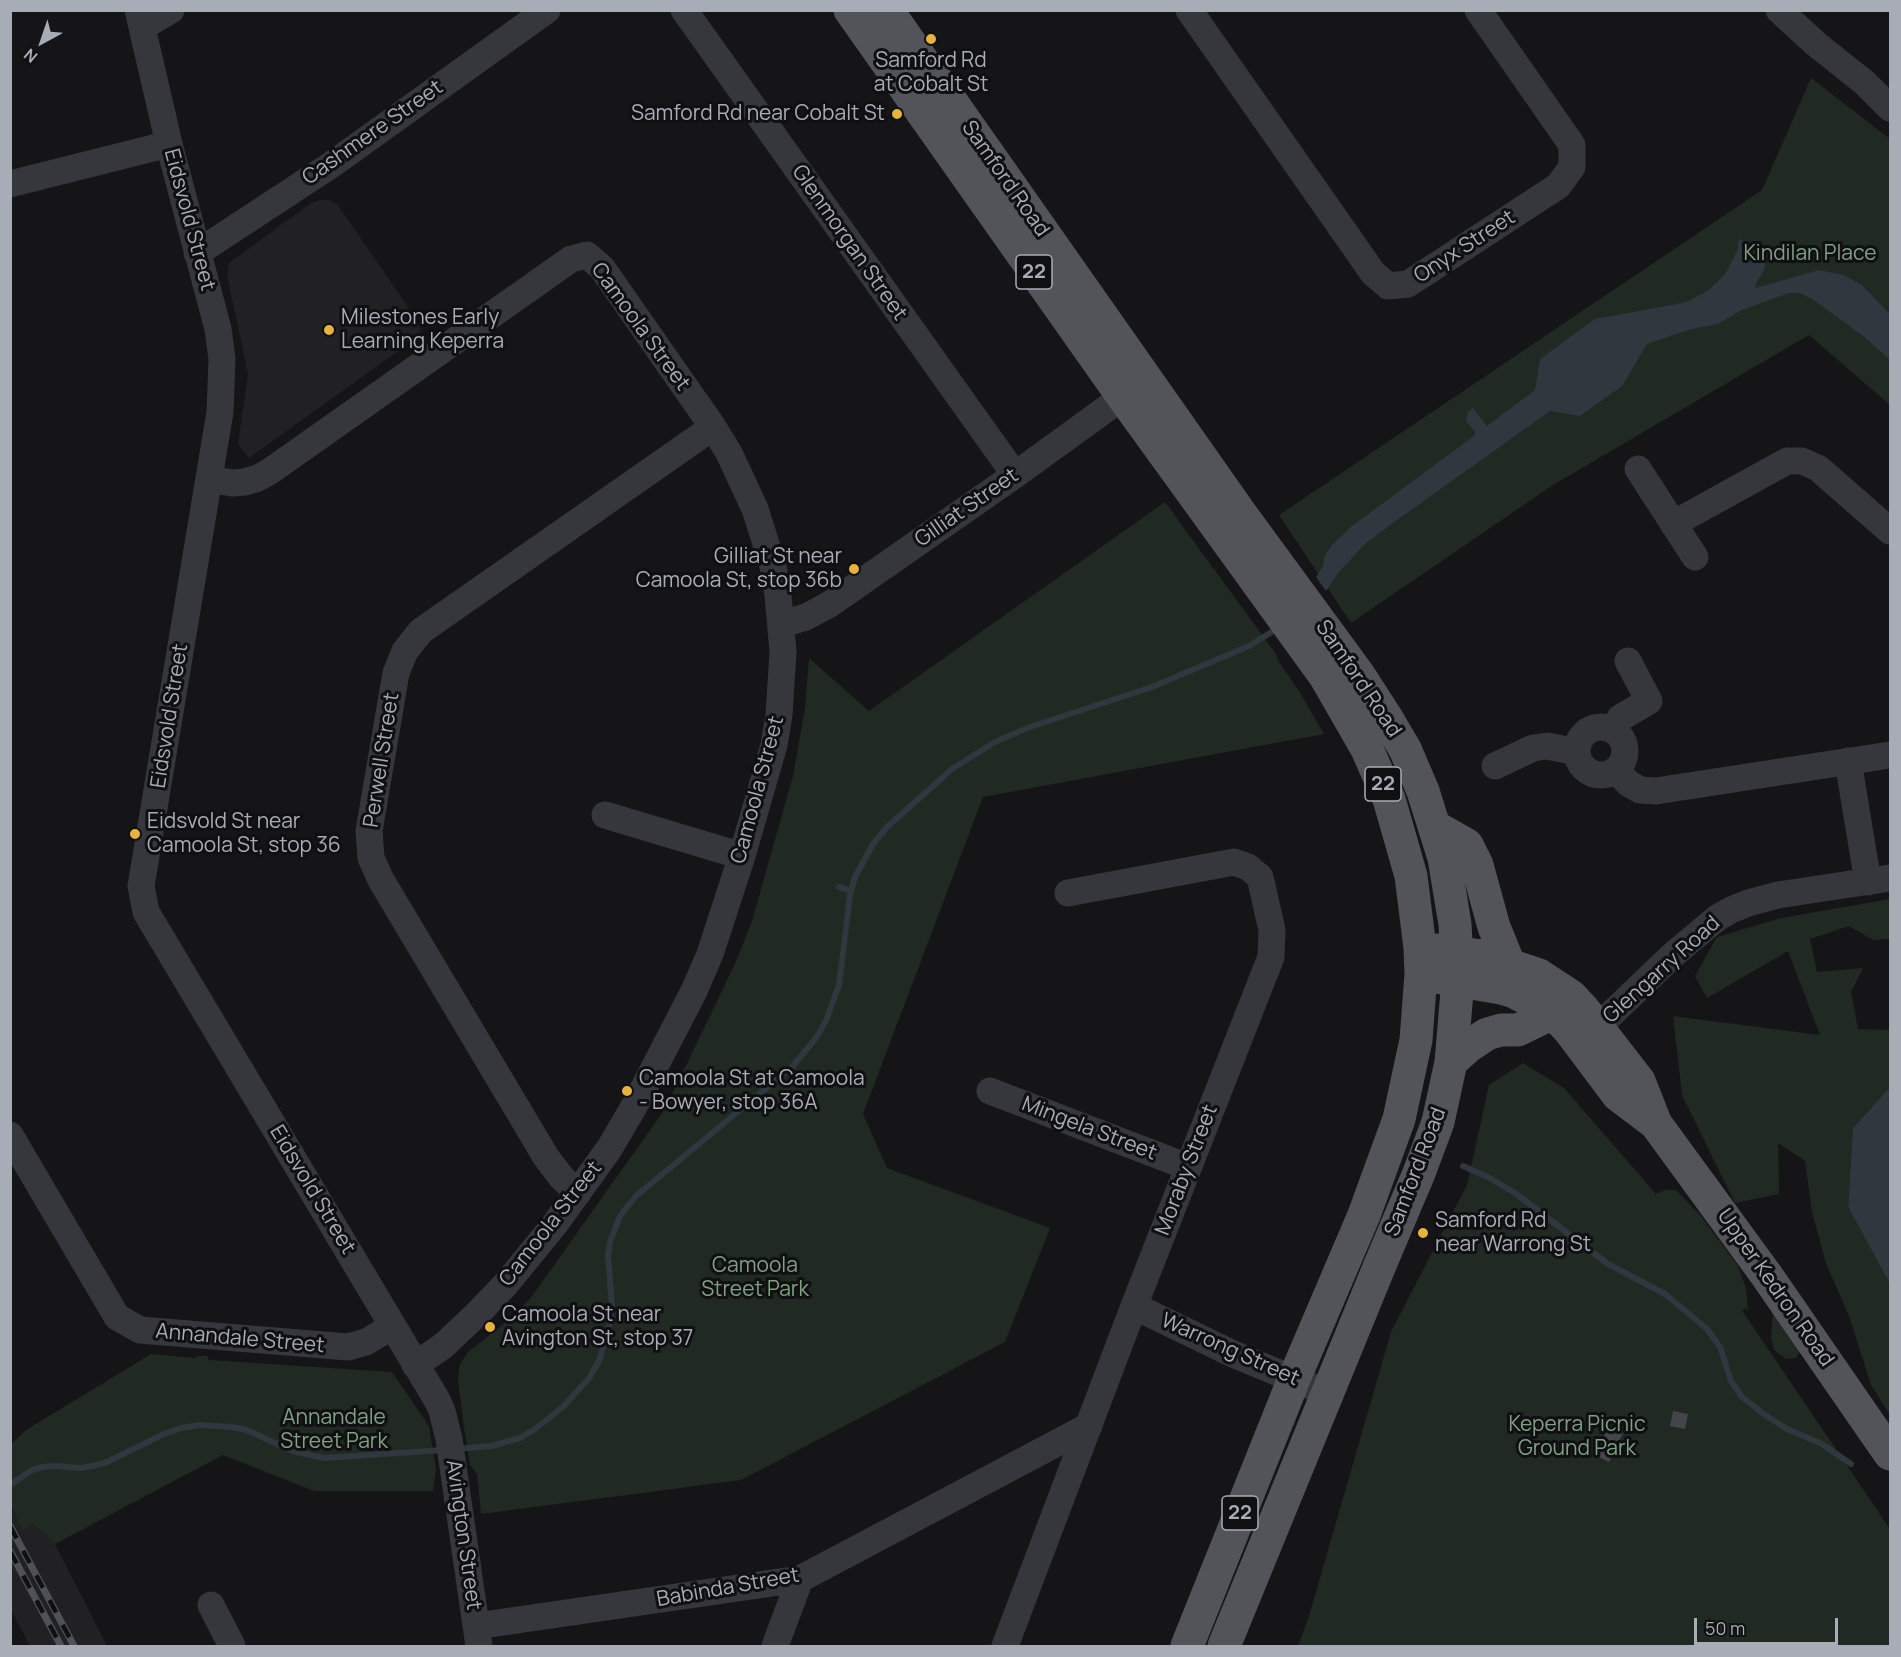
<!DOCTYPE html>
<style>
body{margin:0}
#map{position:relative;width:1901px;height:1657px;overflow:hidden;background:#151517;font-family:Manrope,sans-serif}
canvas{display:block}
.frame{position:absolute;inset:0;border:12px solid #a8acb6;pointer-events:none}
.north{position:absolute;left:12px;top:12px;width:60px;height:60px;-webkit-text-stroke:4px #101012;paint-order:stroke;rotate:220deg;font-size:16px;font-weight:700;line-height:24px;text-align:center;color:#a8acb6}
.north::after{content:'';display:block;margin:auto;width:21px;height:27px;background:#a8acb6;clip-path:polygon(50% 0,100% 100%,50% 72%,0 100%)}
.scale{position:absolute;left:1694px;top:1618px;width:144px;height:27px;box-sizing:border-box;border:3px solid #a8acb6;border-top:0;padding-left:8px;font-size:18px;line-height:21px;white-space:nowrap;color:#a8acb6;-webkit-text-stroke:4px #101012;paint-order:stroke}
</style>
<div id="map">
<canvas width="1901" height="1657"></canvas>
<div class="frame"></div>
<div class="north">N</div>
<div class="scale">50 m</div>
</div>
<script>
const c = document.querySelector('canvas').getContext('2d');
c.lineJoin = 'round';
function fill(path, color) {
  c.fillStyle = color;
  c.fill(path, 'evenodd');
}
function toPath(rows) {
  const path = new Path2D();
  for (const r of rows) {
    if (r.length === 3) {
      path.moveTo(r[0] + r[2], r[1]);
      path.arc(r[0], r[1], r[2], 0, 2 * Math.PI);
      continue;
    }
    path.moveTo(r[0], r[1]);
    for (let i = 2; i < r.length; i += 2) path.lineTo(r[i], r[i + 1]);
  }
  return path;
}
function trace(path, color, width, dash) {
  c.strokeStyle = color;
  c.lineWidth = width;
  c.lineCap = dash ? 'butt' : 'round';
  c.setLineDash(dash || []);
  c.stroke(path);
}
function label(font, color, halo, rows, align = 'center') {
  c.font = font + ' Manrope,sans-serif';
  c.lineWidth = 6;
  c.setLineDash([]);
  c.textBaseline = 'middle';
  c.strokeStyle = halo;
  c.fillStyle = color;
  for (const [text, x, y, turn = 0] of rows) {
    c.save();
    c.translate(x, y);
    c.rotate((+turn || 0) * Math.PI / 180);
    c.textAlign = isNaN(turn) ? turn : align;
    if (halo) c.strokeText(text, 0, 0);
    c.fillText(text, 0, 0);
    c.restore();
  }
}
fill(toPath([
 [320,200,330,200,338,205,421,326,419,334,415,339,249,458,238,444,248,374,227,275,229,263,311,203],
 [10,1507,23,1529,33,1524,55,1544,107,1646,30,1646,11,1610]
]), '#212124');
fill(toPath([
 [1811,78,1890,139,1890,405,1809,335,1553,485,1351,623,1279,515,1762,190],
 [1165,502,1276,654,1279,662,1299,691,1324,734,983,797,863,1114,887,1168,1050,1228,1005,1342,741,1480,481,1514,477,1474,470,1465,463,1421,458,1379,460,1364,468,1352,501,1326,530,1299,665,1109,734,966,752,921,793,776,805,708,809,658,869,711],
 [1890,899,1890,939,1873,940,1849,926,1810,939,1817,972,1863,968,1851,992,1858,1029,1890,1030,1890,1087,1853,1128,1848,1207,1890,1284,1890,1415,1871,1385,1849,1316,1826,1263,1812,1212,1805,1161,1778,1143,1779,1194,1735,1203,1682,1095,1673,1016,1820,1035,1788,951,1707,998,1695,976,1717,937,1781,918],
 [1523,1063,1564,1088,1656,1194,1665,1190,1676,1190,1700,1215,1738,1266,1746,1288,1748,1310,1745,1308,1743,1310,1741,1309,1890,1529,1890,1646,1298,1646,1309,1616,1391,1332,1467,1185,1489,1085],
 [1773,1311,1800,1351,1796,1358,1786,1359,1774,1350,1771,1338],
 [151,1354,195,1358,197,1356,207,1356,209,1360,392,1372,429,1426,436,1470,433,1491,314,1491,223,1455,55,1544,33,1524,23,1530,11,1507,11,1444,26,1430]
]), '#212923');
fill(toPath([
 [1739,239,1769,250,1764,270,1755,285,1756,288,1819,270,1844,275,1863,286,1890,314,1890,360,1862,335,1812,299,1800,293,1789,293,1742,310,1718,324,1691,329,1647,344,1622,386,1580,416,1550,411,1393,523,1365,544,1339,572,1326,591,1316,577,1323,566,1325,555,1331,546,1352,526,1474,436,1475,432,1466,421,1468,412,1473,408,1487,426,1535,390,1540,359,1595,319,1677,304,1689,301,1709,290,1726,273,1737,251],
 [1890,1087,1890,1284,1848,1207,1853,1128]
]), '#2f373f');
trace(toPath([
 [839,887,851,891],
 [1463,1166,1488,1177,1515,1193,1608,1264,1665,1294,1707,1329,1720,1347,1731,1381,1742,1397,1765,1415,1787,1429,1822,1444,1851,1464],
 [457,1449,491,1446,520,1438,535,1429,564,1406,589,1378,599,1361,610,1324,612,1305,608,1256,610,1242,620,1216,636,1196,792,1067,816,1038,826,1021,839,985,850,895,855,877,873,844,887,827,952,769,995,742,1030,727,1152,687,1249,646,1278,628],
 [10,1485,32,1470,43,1467,55,1466,80,1468,93,1466,107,1462,164,1434,181,1428,199,1425,232,1427,247,1430,292,1451,324,1458,444,1450]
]), '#2f373f', 6);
fill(toPath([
 [1673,1411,1688,1414,1685,1429,1670,1426],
 [1609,1426,1623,1433,1609,1462,1595,1455]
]), '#44454a');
trace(toPath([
 [138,10,169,144,218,329,222,359,220,412,141,886,146,912,437,1400,442,1411,449,1439,479,1646],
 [684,10,1015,475],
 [1189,10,1373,273,1388,286,1408,284,1558,186,1572,167,1572,145,1478,10],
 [1779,10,1816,44,1865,83,1890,108],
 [142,27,171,10],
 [10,184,169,144],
 [197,253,331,165,547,10],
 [1638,469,1695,557],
 [209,479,232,483,245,482,258,478,269,472,571,259,587,255,602,268,713,427,729,453,755,509,773,566,778,595,783,652,779,715,774,745,742,856,710,954,694,991,636,1103,609,1149,555,1224,506,1284,478,1313,443,1346,415,1365],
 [1673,524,1787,461,1802,461,1818,468,1890,531],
 [782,624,806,617,830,604,1015,475,1139,385],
 [1601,751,24],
 [1614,731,1620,718,1649,701,1628,661],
 [1848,761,1868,882],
 [1495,766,1533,748,1547,746,1577,752],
 [1616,770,1628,783,1640,790,1656,791,1890,755],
 [605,815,742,856],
 [1583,1041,1674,954,1717,918,1731,910,1748,903,1778,895,1890,878],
 [990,1091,1188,1167],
 [10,1135,117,1317,140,1330,348,1347,366,1342,393,1326],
 [578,1193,562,1178,546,1157,381,880,371,858,369,831,396,673,405,651,421,631,713,427],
 [1134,1306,1233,1354,1327,1393],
 [211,1605,232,1646],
 [476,1626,800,1579,1089,1426],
 [775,1646,800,1579],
 [1005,1646,1134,1306,1271,957,1272,930,1260,877,1248,867,1234,862,1068,893]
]), '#36373c', 27);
trace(toPath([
 [850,10,1123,397,1325,676,1367,749,1389,799,1411,876,1420,948,1421,974,1416,1040,1399,1119,1364,1215,1294,1379,1187,1646],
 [887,10,1241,514,1359,675,1386,717,1405,749,1423,791,1444,858,1455,924,1458,980,1451,1062,1438,1122,1419,1173,1380,1265,1224,1646],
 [1435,827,1467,845,1477,865,1494,927,1509,964],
 [1437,950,1482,956,1539,975,1571,996,1584,1010,1639,1081,1656,1124,1767,1276,1890,1454],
 [1436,977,1501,988,1512,991,1540,1005,1553,1013,1570,1031,1618,1095,1655,1123],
 [1451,1062,1469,1046,1487,1034,1501,1030,1518,1030,1553,1013]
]), '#52545a', 33);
const rail = toPath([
 [10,1526,74,1646],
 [10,1551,61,1646]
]);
trace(rail, '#4f5156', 7);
trace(rail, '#101012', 4.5, [14]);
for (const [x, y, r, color] of [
 [931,39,6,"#e7b33d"],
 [897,114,6,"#e7b33d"],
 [329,330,6,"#e7b33d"],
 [854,569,6,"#e7b33d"],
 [135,834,6,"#e7b33d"],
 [627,1091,6,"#e7b33d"],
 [1423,1233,6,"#e7b33d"],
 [490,1327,6,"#e7b33d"]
]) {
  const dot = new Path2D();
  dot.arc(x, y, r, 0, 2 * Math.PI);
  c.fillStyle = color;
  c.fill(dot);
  trace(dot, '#101012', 2);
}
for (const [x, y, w] of [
 [1034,272,36],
 [1383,784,36],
 [1240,1513,36]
]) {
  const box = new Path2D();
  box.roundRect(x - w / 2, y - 17, w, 34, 4.5);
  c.fillStyle = '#101012';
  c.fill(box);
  trace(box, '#a8acb6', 1.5);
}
label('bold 20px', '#a8acb6', null, [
 ["22",1034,272],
 ["22",1383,784],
 ["22",1240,1513]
]);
label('21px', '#a8acb6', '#101012', [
 ["Samford Rd",931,61,"center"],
 ["at Cobalt St",931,85,"center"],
 ["Samford Rd near Cobalt St",885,114,"right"],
 ["Milestones Early",341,318],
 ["Learning Keperra",341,342],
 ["Gilliat St near",842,557,"right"],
 ["Camoola St, stop 36b",842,581,"right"],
 ["Eidsvold St near",147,822],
 ["Camoola St, stop 36",147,846],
 ["Camoola St at Camoola",639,1079],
 ["- Bowyer, stop 36A",639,1103],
 ["Samford Rd",1435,1221],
 ["near Warrong St",1435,1245],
 ["Camoola St near",502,1315],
 ["Avington St, stop 37",502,1339]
], 'left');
label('21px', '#a8acb6', '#101012', [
 ["Cashmere Street",373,133,-35],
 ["Samford Road",1005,179,55],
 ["Eidsvold Street",189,220,75],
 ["Glenmorgan Street",849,243,55],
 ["Onyx Street",1465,247,-33],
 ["Camoola Street",640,327,54],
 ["Gilliat Street",967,508,-35],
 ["Samford Road",1358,679,56],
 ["Eidsvold Street",170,716,-81],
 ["Perwell Street",382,760,-81],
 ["Camoola Street",758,790,-75],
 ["Glengarry Road",1662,970,-42],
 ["Mingela Street",1089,1129,21],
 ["Moraby Street",1187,1170,-69],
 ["Samford Road",1416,1172,-69],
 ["Eidsvold Street",312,1190,59],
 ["Camoola Street",551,1224,-52],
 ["Upper Kedron Road",1775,1288,55],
 ["Annandale Street",240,1339,5],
 ["Warrong Street",1230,1350,24],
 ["Avington Street",463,1535,82],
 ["Babinda Street",728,1588,-10]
]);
label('21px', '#80a083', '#101012', [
 ["Kindilan Place",1810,254],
 ["Camoola",755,1266],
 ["Street Park",755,1290],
 ["Annandale",334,1418],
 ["Street Park",334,1442],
 ["Keperra Picnic",1577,1425],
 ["Ground Park",1577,1449]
]);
</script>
